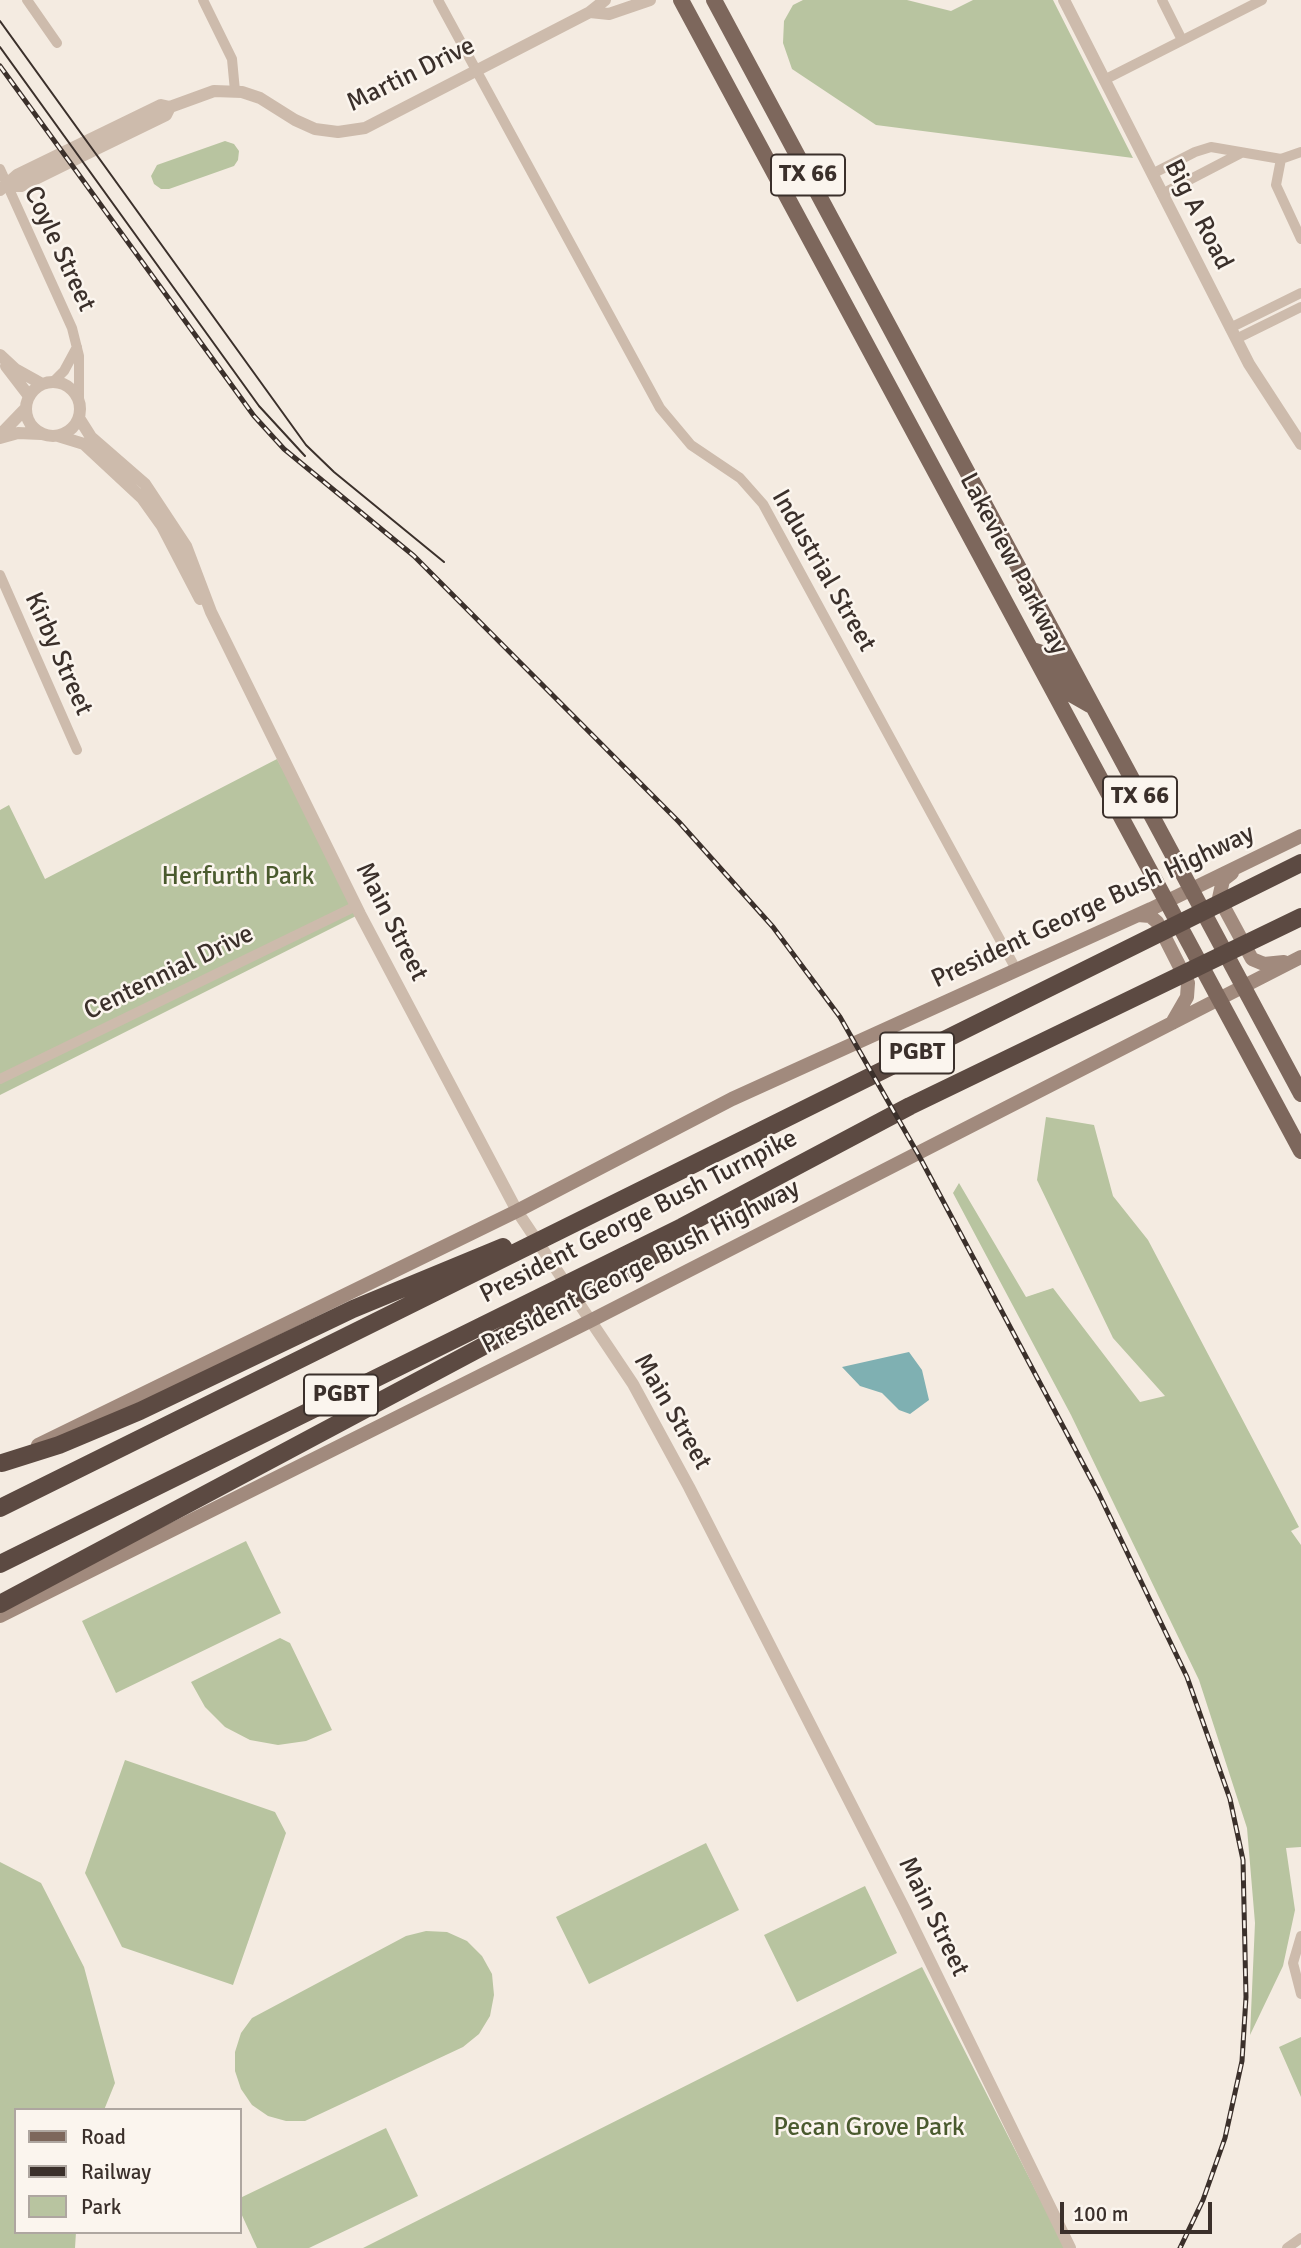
<!DOCTYPE html>
<style>
body{margin:0}
#map{position:relative;width:1301px;height:2248px;overflow:hidden;background:#f4ebe1;font-family:Signika,sans-serif}
canvas{display:block}
.legend{position:absolute;left:14px;top:2108px;width:228px;height:126px;box-sizing:border-box;background:#fbf5ee;border:2px solid #aea6a0;margin:0;padding:9px 12px;list-style:none;font-size:21px;color:#3b302b}
.legend li{display:flex;align-items:center;gap:14px;height:35px}
.legend b{width:35px;border:2px solid #aea6a0}
.scale{position:absolute;left:1060px;top:2202px;width:152px;height:32px;box-sizing:border-box;border:4px solid #3b302b;border-top:0;padding-left:9px;font-size:21px;line-height:24px;white-space:nowrap;color:#3b302b;-webkit-text-stroke:5px #fbf5ee;paint-order:stroke}
</style>
<div id="map">
<canvas width="1301" height="2248"></canvas>
<ul class="legend">
<li><b style="height:9px;background:#7d675c"></b>Road</li>
<li><b style="height:9px;background:#3b302b"></b>Railway</li>
<li><b style="height:19px;background:#b8c4a0"></b>Park</li>
</ul>
<div class="scale">100 m</div>
</div>
<script>
const c = document.querySelector('canvas').getContext('2d');
c.lineJoin = 'round';
function fill(path, color) {
  c.fillStyle = color;
  c.fill(path, 'evenodd');
}
function toPath(rows) {
  const path = new Path2D();
  for (const r of rows) {
    if (r.length === 3) {
      path.moveTo(r[0] + r[2], r[1]);
      path.arc(r[0], r[1], r[2], 0, 2 * Math.PI);
      continue;
    }
    path.moveTo(r[0], r[1]);
    for (let i = 2; i < r.length; i += 2) path.lineTo(r[i], r[i + 1]);
  }
  return path;
}
function trace(path, color, width, dash) {
  c.strokeStyle = color;
  c.lineWidth = width;
  c.lineCap = dash ? 'butt' : 'round';
  c.setLineDash(dash || []);
  c.stroke(path);
}
function label(font, color, halo, rows, align = 'center') {
  c.font = font + ' Signika,sans-serif';
  c.lineWidth = 5;
  c.setLineDash([]);
  c.textBaseline = 'middle';
  c.strokeStyle = halo;
  c.fillStyle = color;
  for (const [text, x, y, turn = 0] of rows) {
    c.save();
    c.translate(x, y);
    c.rotate((+turn || 0) * Math.PI / 180);
    c.textAlign = isNaN(turn) ? turn : align;
    if (halo) c.strokeText(text, 0, 0);
    c.fillText(text, 0, 0);
    c.restore();
  }
}
fill(toPath([
 [803,0,907,0,951,11,973,0,1053,0,1133,158,876,125,792,69,783,43,784,21,793,5],
 [225,141,234,144,239,151,238,160,234,166,169,189,161,189,154,184,151,176,157,165],
 [277,759,360,914,0,1095,0,810,9,805,45,879],
 [1046,1117,1094,1125,1113,1196,1148,1240,1299,1527,1291,1531,1301,1545,1301,1847,1286,1848,1295,1910,1283,1966,1250,2035,1255,1923,1247,1828,1199,1680,1071,1415,953,1193,959,1183,1026,1297,1053,1288,1140,1402,1165,1396,1113,1338,1037,1180],
 [246,1541,281,1613,116,1693,82,1621],
 [280,1638,290,1643,332,1730,306,1741,278,1745,250,1740,225,1727,205,1707,191,1682],
 [125,1760,275,1812,286,1833,233,1985,122,1947,85,1873],
 [706,1843,739,1910,589,1984,556,1917],
 [0,1862,41,1883,84,1967,115,2083,104,2110,16,2110,16,2232,76,2232,75,2248,0,2248],
 [865,1886,897,1953,797,2002,764,1935],
 [426,1931,447,1932,467,1941,482,1956,492,1974,494,1995,490,2016,479,2034,463,2047,305,2121,286,2121,268,2116,252,2105,241,2089,235,2071,235,2052,241,2033,252,2018,406,1936],
 [922,1967,1065,2248,363,2248],
 [1301,2037,1301,2097,1279,2047],
 [386,2128,418,2196,309,2248,257,2248,240,2211,240,2198]
]), '#b8c4a0');
fill(toPath([
 [909,1352,922,1370,929,1400,910,1414,899,1410,882,1393,860,1386,842,1367]
]), '#7fb0b2');
trace(toPath([
 [27,0,57,43],
 [203,0,232,59,235,91],
 [438,0,660,408,691,445,740,478,763,504,1017,971],
 [1162,0,1182,40],
 [1104,80,1262,0],
 [1281,159,1276,185,1301,239],
 [0,169,72,328,79,356,79,401],
 [1152,174,1195,152,1211,147,1281,159,1301,152],
 [1162,194,1241,153],
 [1230,328,1301,293],
 [1236,339,1301,307],
 [53,382,64,371,77,347],
 [0,575,77,750],
 [0,1079,356,906],
 [1301,1936,1293,1963,1301,1994],
 [1287,2248,1301,2238]
]), '#cdbbac', 10);
trace(toPath([
 [1064,0,1249,364,1301,444],
 [590,12,609,14,650,0],
 [7,186,21,186,92,151,166,115,170,107],
 [0,190,17,175,161,105,170,107,214,91,242,92,260,98,295,120,315,129,338,132,365,128,590,12,605,0],
 [0,355,15,369,42,384],
 [6,366,29,396],
 [53,409,27],
 [79,418,91,437,145,484,186,546,211,612,360,914,517,1211,633,1384,689,1487,904,1908,1070,2248],
 [0,435,26,408],
 [58,436,84,444,142,498,162,526,200,599],
 [0,438,18,433,41,434]
]), '#cdbbac', 12);
trace(toPath([
 [1232,873,1223,880,1219,898,1252,959,1264,964,1284,962],
 [1138,915,1150,916,1157,922,1188,983,1187,997,1172,1023],
 [38,1445,517,1211,732,1099,1151,909,1301,836],
 [0,1616,590,1321,1301,957]
]), '#a18a7d', 14);
trace(toPath([
 [681,0,1301,1151],
 [714,0,1301,1094],
 [1032,650,1048,655,1069,693,1090,705]
]), '#7d675c', 16);
trace(toPath([
 [2,1463,59,1445,140,1411,353,1309,503,1247],
 [0,1508,1301,863],
 [0,1564,682,1227,910,1106,1301,917],
 [0,1604,656,1254,672,1238]
]), '#5c4a42', 18);
trace(toPath([
 [0,21,306,445,334,472,444,562],
 [0,47,259,406,305,456]
]), '#3b302b', 2);
const rail = toPath([
 [0,66,254,416,284,449,414,556,679,822,773,927,840,1017,918,1154,1098,1492,1187,1677,1230,1799,1243,1860,1246,1997,1242,2061,1225,2138,1203,2200,1180,2248]
]);
trace(rail, '#3b302b', 5);
trace(rail, '#fbf5ee', 2.5, [8]);
for (const [x, y, w] of [
 [808,175,74],
 [1140,797,74],
 [917,1053,74],
 [341,1395,74]
]) {
  const box = new Path2D();
  box.roundRect(x - w / 2, y - 20.5, w, 41, 5);
  c.fillStyle = '#fbf5ee';
  c.fill(box);
  trace(box, '#3b302b', 2);
}
label('bold 24px', '#3b302b', null, [
 ["TX 66",808,175],
 ["TX 66",1140,797],
 ["PGBT",917,1053],
 ["PGBT",341,1395]
]);
label('26px', '#3b302b', '#fbf5ee', [
 ["Martin Drive",411,75,-26],
 ["Big A Road",1198,215,63],
 ["Coyle Street",59,249,65],
 ["Lakeview Parkway",1013,564,62],
 ["Industrial Street",823,571,60],
 ["Kirby Street",58,654,66],
 ["President George Bush Highway",1093,907,-25],
 ["Main Street",391,922,63],
 ["Centennial Drive",169,973,-26],
 ["President George Bush Turnpike",639,1217,-27],
 ["President George Bush Highway",641,1267,-27],
 ["Main Street",672,1412,60],
 ["Main Street",933,1917,64]
]);
label('26px', '#4a5a2e', '#fbf5ee', [
 ["Herfurth Park",238,877],
 ["Pecan Grove Park",869,2128]
]);
</script>
